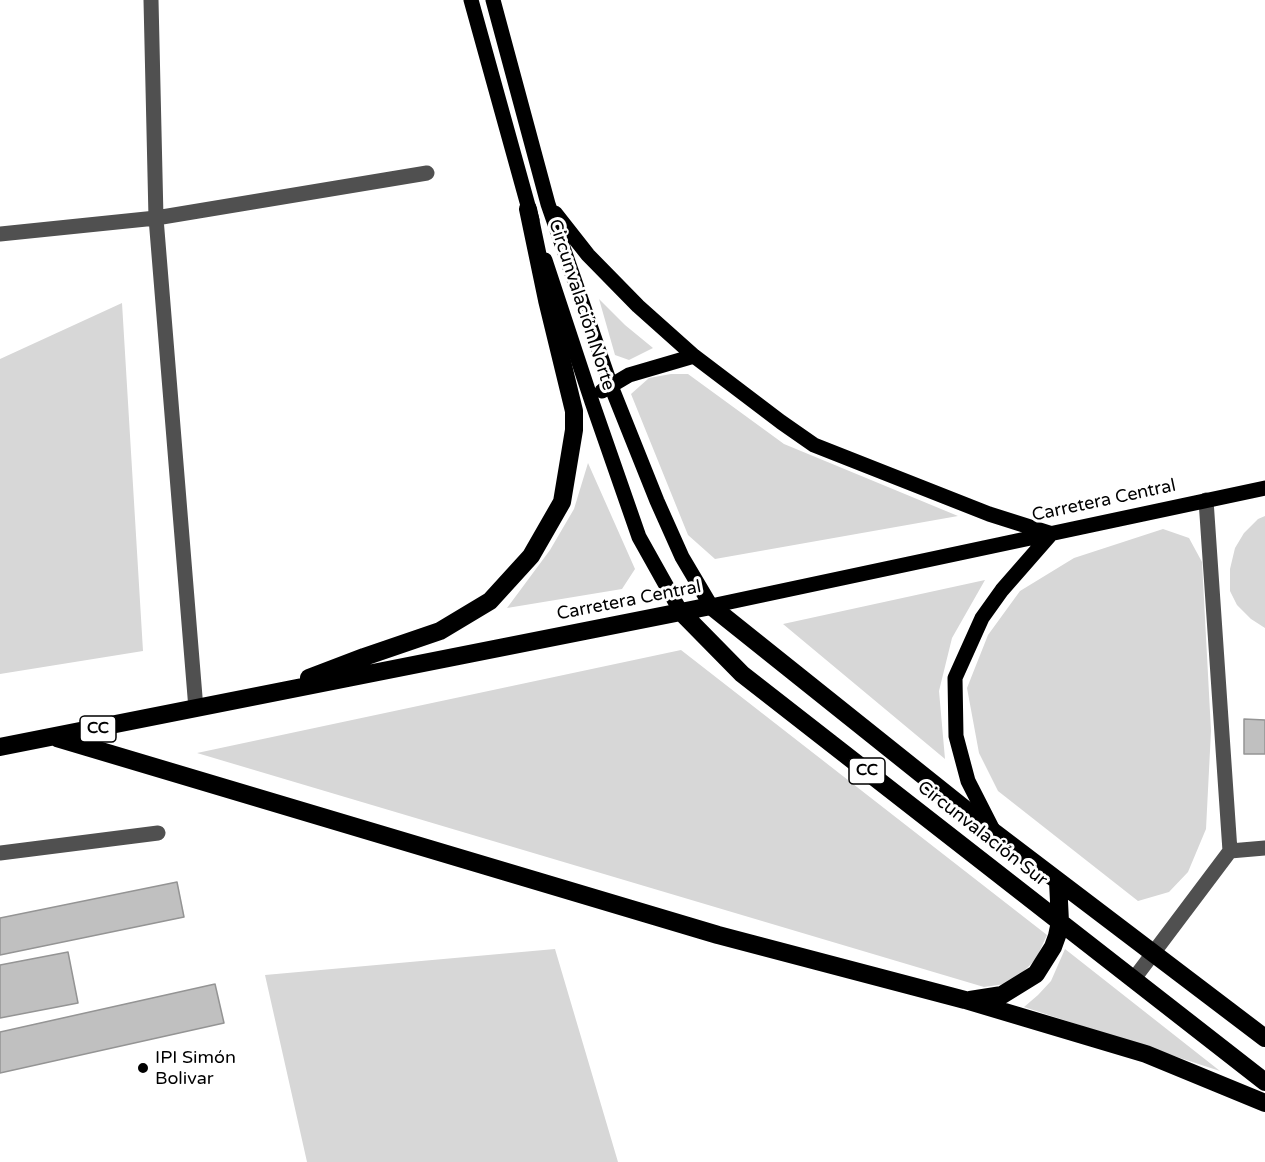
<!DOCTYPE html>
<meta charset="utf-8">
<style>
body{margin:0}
canvas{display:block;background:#fff}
</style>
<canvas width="1265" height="1162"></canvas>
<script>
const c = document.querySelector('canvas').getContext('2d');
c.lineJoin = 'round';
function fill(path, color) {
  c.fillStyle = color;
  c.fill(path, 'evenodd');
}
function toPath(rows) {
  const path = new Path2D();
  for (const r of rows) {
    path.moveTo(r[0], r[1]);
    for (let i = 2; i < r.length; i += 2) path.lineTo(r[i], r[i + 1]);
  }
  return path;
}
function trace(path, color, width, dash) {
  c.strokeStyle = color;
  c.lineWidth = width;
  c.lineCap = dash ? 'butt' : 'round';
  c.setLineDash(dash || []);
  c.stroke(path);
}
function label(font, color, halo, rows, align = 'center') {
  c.font = font + ' "Varela Round",sans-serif';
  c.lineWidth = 6;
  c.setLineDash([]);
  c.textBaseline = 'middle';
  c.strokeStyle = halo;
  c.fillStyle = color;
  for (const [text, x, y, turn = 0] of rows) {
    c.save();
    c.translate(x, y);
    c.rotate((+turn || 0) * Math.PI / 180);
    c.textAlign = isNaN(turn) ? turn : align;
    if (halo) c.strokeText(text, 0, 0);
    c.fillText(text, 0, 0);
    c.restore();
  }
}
fill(toPath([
 [599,299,625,325,653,348,629,360,615,355],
 [122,303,143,651,0,674,0,359],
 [671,374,688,374,784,444,958,516,715,559,688,535,631,394,649,378],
 [588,463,635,569,622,589,507,608,550,550,574,509],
 [1265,516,1265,628,1251,619,1237,605,1230,591,1230,569,1235,548,1244,533,1258,519],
 [1163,529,1189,538,1202,562,1211,731,1206,829,1188,872,1169,892,1138,901,998,791,979,753,967,688,988,635,1020,591,1074,558],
 [985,580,952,638,939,691,945,759,783,624],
 [681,650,1047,935,1036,959,1024,971,1005,984,984,987,197,753],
 [555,949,618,1162,307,1162,265,975],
 [1065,949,1220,1071,1024,1007,1038,995,1051,981]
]), '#d7d7d7');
const building = toPath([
 [1244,719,1265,720,1265,754,1244,754,1244,719],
 [177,882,184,917,0,955,0,918,177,882],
 [68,952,78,1003,0,1018,0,965,68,952],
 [215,984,224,1023,0,1073,0,1032,215,984]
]);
fill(building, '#c0c0c0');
trace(building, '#949494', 1.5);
trace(toPath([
 [151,0,156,218,196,709],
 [0,234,156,218,427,173],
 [1230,851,1265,848],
 [0,853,158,833],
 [1133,980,1230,851,1206,500]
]), '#505050', 15);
trace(toPath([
 [471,0,532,220],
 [493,0,548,204,611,386,657,501,682,557,711,606,1265,488],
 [555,213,588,255,638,306,694,356,781,422,814,445,989,514,1049,533],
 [545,260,592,402,639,537,681,612],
 [602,391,629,375,694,356],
 [994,832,968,781,956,736,955,678,982,618,1002,590,1051,534]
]), '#000', 15);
trace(toPath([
 [681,612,742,674,1265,1082],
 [309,678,364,657,440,631,490,601,531,556,562,502,574,430,574,411,547,300,528,209],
 [57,738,718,935,965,1000,1146,1054,1265,1103],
 [0,747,711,606,995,833,1265,1038],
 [970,1000,1002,995,1036,974,1053,947,1057,936,1060,922,1058,881]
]), '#000', 18);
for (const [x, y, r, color] of [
 [143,1068,6,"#000"]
]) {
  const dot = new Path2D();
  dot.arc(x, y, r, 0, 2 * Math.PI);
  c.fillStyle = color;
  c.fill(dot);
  trace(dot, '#fff', 2);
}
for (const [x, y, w] of [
 [98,729,36],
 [867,771,36]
]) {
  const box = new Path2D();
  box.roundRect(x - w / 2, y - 13, w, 26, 4.5);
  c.fillStyle = '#fff';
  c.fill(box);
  trace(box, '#000', 1.5);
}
label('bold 16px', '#000', null, [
 ["CC",98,729],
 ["CC",867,771]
]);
label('18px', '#000', '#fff', [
 ["Circunvalación Norte",581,305,72],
 ["Carretera Central",1104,501,-12],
 ["Carretera Central",629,601,-11],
 ["Circunvalación Sur",982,834,38]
]);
label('18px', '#000', '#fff', [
 ["IPI Simón",155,1058],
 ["Bolivar",155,1079]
], 'left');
</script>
